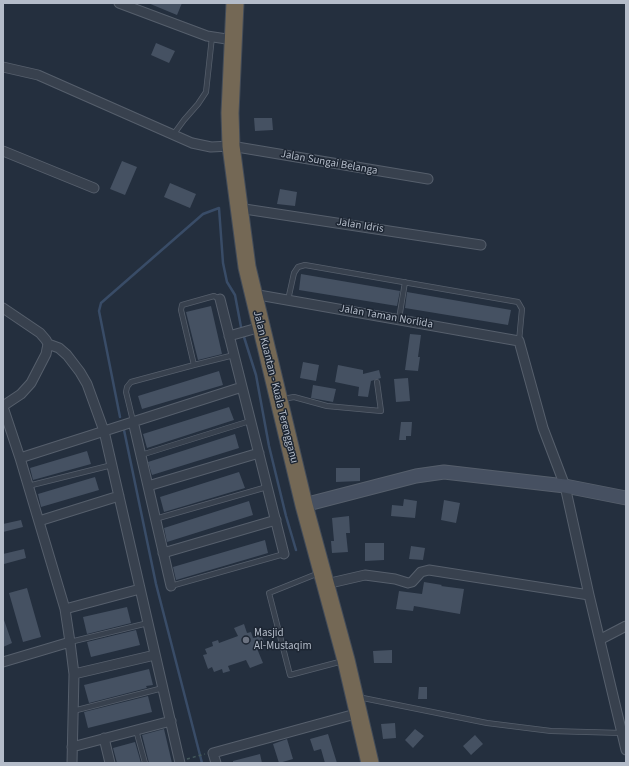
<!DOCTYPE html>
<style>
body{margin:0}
#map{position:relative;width:629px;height:766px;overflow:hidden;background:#242f3e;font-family:"Source Sans 3",sans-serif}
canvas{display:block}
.frame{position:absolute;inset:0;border:4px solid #b4bcc9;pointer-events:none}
</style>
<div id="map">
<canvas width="629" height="766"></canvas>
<div class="frame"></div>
</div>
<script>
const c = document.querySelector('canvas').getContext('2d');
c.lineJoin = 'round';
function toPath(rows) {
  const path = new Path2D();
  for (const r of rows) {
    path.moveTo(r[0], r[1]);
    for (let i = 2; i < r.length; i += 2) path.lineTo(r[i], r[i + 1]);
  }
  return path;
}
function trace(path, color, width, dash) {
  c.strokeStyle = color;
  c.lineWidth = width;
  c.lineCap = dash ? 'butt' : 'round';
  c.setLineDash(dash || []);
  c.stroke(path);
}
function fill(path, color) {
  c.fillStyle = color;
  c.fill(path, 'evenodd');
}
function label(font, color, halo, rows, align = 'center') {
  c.font = font + ' "Source Sans 3",sans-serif';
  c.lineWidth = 3;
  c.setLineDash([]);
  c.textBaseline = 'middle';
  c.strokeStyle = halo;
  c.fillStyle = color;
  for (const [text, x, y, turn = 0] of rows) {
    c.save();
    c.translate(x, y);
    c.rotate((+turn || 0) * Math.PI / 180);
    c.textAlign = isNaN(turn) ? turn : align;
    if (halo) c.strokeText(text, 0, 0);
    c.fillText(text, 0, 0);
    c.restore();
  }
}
trace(toPath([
 [244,337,256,375,269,446,286,516,296,550],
 [120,417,99,311,101,303,203,214,219,208,223,263,227,282,235,295,241,327],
 [124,430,156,584,202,763]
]), '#394c67', 2.5);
fill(toPath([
 [148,3,182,3,177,15],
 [156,43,175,51,169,63,151,55],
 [254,118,272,118,273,130,255,131],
 [122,161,137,167,125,195,110,189],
 [170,183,196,194,190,208,164,197],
 [280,189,297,192,295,206,277,204],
 [301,274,400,291,397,306,299,290],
 [407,292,511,310,508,325,405,308],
 [211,306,222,354,198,360,186,312],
 [410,334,421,335,418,357,420,357,418,371,405,370],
 [303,362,319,365,316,381,300,378],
 [338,365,363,370,363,374,379,370,381,378,371,381,368,397,358,396,359,387,335,382],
 [219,371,223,385,142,409,138,396],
 [408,378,410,401,396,402,394,379],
 [313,385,336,389,333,402,311,398],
 [229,407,234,420,147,448,143,434],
 [401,422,412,422,411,436,406,436,406,440,399,440],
 [235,434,239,448,152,475,148,462],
 [87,451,91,464,33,480,30,468],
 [336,468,360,468,360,481,336,482],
 [239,472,245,488,164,512,160,497],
 [95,477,99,490,41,507,38,494],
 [404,499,417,501,415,518,391,516,392,505,403,506],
 [444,500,460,503,456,523,441,520],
 [249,501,253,515,167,542,164,528],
 [349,516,350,533,346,533,348,552,332,553,331,541,334,541,332,518],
 [21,520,23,527,3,532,3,524],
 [265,540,268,553,176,580,173,567],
 [365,543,384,543,384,560,365,561],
 [411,546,425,548,423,560,409,559],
 [24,549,26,558,4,564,3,554],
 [424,582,442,585,441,586,464,589,460,614,414,606,413,611,396,609,399,591,422,594],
 [27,588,41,637,23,642,9,593],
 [127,607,131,623,87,634,83,617],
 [4,620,12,643,3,647,3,621],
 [244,624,247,633,251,632,253,638,261,635,264,642,256,646,263,663,250,668,246,660,228,666,230,671,223,673,222,669,214,672,212,667,208,669,203,655,207,654,205,649,213,646,212,642,218,640,219,643,238,636,234,628],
 [136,630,140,645,91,657,87,642],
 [392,650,392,663,374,663,373,651],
 [149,669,153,685,146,686,147,688,89,703,84,685],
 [419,687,427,687,427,699,418,699],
 [148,696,152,712,88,728,84,712],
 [395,723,396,738,383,739,381,724],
 [164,729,172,763,149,763,142,735],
 [415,729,424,736,413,748,405,740],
 [328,734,337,763,325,763,321,749,314,751,310,739],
 [475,735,483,744,471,755,463,746],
 [287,739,293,759,279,763,273,744],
 [135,742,141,763,117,763,113,748],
 [260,754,262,763,233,763,233,761]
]), '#455162');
const lane = toPath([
 [173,135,184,120,198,104,206,92,212,37],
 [288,300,294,273,298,267,305,265,518,302,522,309,519,341],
 [399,319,405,282],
 [194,365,234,355],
 [283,399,294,397,327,406,381,411,377,382],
 [133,421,126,392,127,387,131,382,194,365,181,310,182,305,214,296,220,299],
 [141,455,250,421],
 [28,486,112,465],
 [155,519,267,487],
 [319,573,269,593,290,675,343,661],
 [171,586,284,554],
 [70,642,148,623],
 [358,697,487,723,551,731,622,733],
 [73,711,163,688],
 [136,730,145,763]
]);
const street = toPath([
 [119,3,207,36,233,40],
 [3,67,38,75,192,143,211,147,231,146,428,179],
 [3,151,94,188],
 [238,208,481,245],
 [253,294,519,341,543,428,565,486,589,595,626,750],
 [220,299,284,554],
 [3,308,40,333,46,340,48,344,46,354,31,383,21,394,3,406],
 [229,336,261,327],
 [48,344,59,348,67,355,80,372,87,384,104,431,180,763],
 [3,407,20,458,65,609,70,642,74,674,72,763],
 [133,421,171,586],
 [20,458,242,387],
 [148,486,259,453],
 [39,521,119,496],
 [163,553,276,520],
 [326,584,365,575,395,579,408,583,412,582,421,572,429,570,589,595],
 [65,609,140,589],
 [601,639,626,626],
 [3,662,70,642],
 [74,674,155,655],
 [104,738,110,763],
 [72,747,171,721],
 [216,763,213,753,359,713]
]);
const secondary = toPath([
 [304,505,416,476,444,472,565,486,626,498]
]);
const highway = toPath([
 [235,3,230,113,231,146,247,267,304,505,346,660,370,763]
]);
trace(lane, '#565f6c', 6);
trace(street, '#565f6c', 11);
trace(secondary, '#565f6c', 15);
trace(highway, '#434c59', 19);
trace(toPath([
 [187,759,205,754]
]), '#44595c', 1.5, [3, 3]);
trace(lane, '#38414e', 4.5);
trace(street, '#38414e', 9);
trace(secondary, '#465061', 13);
trace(highway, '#746855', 17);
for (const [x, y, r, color] of [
 [246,640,4,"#6b7280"]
]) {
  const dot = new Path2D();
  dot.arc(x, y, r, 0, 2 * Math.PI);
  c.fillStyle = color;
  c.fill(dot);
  trace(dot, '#1d2633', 1.5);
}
label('11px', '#b4bcc9', '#1d2633', [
 ["Jalan Sungai Belanga",329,163,10],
 ["Jalan Idris",360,226,9],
 ["Jalan Taman Norlida",386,317,10],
 ["Jalan Kuantan - Kuala Terengganu",275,387,76]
]);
label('11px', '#b4bcc9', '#1d2633', [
 ["Masjid",254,634],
 ["Al-Mustaqim",254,647]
], 'left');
</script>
